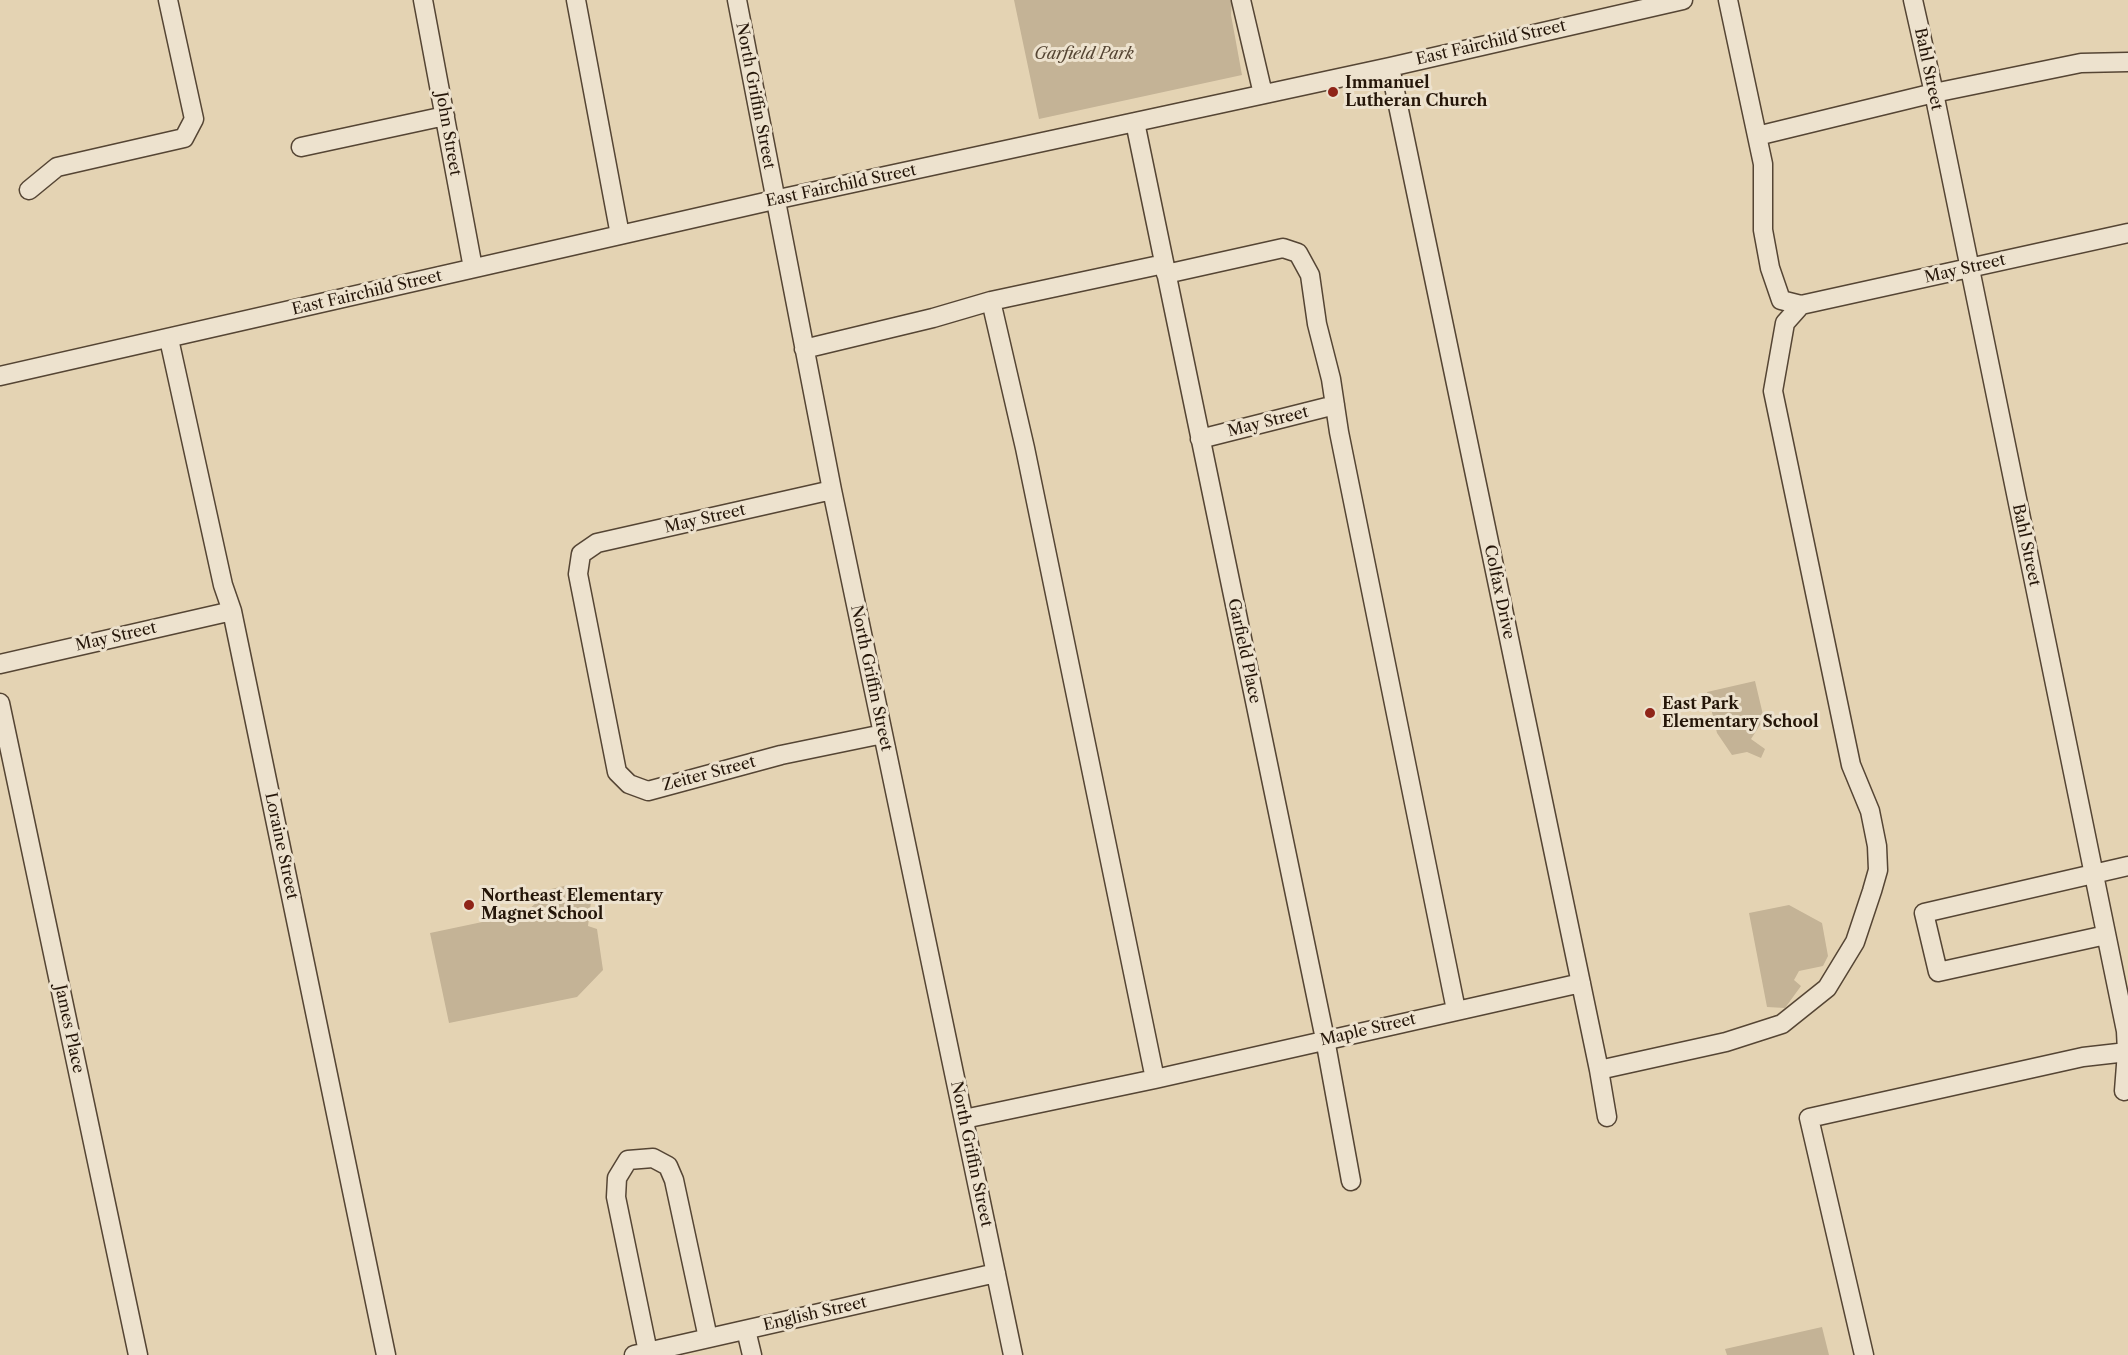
<!DOCTYPE html>
<style>
body{margin:0}
canvas{display:block;background:#e4d3b3}
</style>
<canvas width="2128" height="1355"></canvas>
<script>
const c = document.querySelector('canvas').getContext('2d');
c.lineJoin = 'round';
function fill(path, color) {
  c.fillStyle = color;
  c.fill(path, 'evenodd');
}
function toPath(rows) {
  const path = new Path2D();
  for (const r of rows) {
    path.moveTo(r[0], r[1]);
    for (let i = 2; i < r.length; i += 2) path.lineTo(r[i], r[i + 1]);
  }
  return path;
}
function trace(path, color, width, dash) {
  c.strokeStyle = color;
  c.lineWidth = width;
  c.lineCap = dash ? 'butt' : 'round';
  c.setLineDash(dash || []);
  c.stroke(path);
}
function label(font, color, halo, rows, align = 'center') {
  c.font = font + ' "Libre Caslon Text",serif';
  c.lineWidth = 6;
  c.setLineDash([]);
  c.textBaseline = 'middle';
  c.strokeStyle = halo;
  c.fillStyle = color;
  for (const [text, x, y, turn = 0] of rows) {
    c.save();
    c.translate(x, y);
    c.rotate((+turn || 0) * Math.PI / 180);
    c.textAlign = isNaN(turn) ? turn : align;
    if (halo) c.strokeText(text, 0, 0);
    c.fillText(text, 0, 0);
    c.restore();
  }
}
fill(toPath([
 [1014,0,1232,0,1231,15,1242,75,1039,119],
 [1755,681,1764,719,1751,739,1765,749,1761,758,1747,752,1732,755,1717,733,1707,692],
 [568,885,591,902,588,926,597,929,603,970,577,997,449,1023,430,933,525,913,551,889],
 [1789,905,1822,923,1828,956,1823,966,1799,971,1794,980,1801,986,1785,1008,1767,1007,1749,913],
 [1822,1327,1829,1355,1727,1355,1725,1349]
]), '#c4b396');
const minor = toPath([
 [423,0,473,268],
 [576,0,620,235],
 [737,0,832,490,1013,1355],
 [1241,0,1263,94],
 [1728,0,1763,164,1763,230,1770,268,1781,300,1801,305,2128,233],
 [1913,0,1934,93,2126,1031,2127,1052,2124,1091],
 [1390,67,1599,1070,1607,1117],
 [1135,122,1325,1039,1351,1181],
 [1757,136,1934,93,2081,63,2128,62],
 [301,147,445,116],
 [29,190,57,167,184,138,194,119,168,0],
 [1166,274,1283,248,1298,253,1310,275,1317,324,1331,379,1339,432,1456,1010],
 [991,301,1025,448,1155,1079],
 [169,339,223,585,232,611,386,1355],
 [804,349,933,318,991,301,1164,264],
 [0,376,774,200,1390,67,1683,0],
 [1200,439,1335,405],
 [832,490,597,543,581,554,578,574,617,772,629,784,648,791,781,755,883,734],
 [0,664,232,611],
 [0,703,138,1355],
 [2106,935,1938,972,1924,913,2128,866],
 [1599,1070,1726,1042,1782,1024,1827,988,1855,942,1872,891,1878,870,1877,846,1870,811,1851,765,1773,391,1785,323,1801,305],
 [964,1119,1155,1079,1581,983],
 [746,1330,752,1355],
 [648,1352,616,1197,617,1178,628,1160,653,1158,668,1166,674,1180,708,1338],
 [634,1355,996,1273],
 [1864,1355,1809,1118,2083,1057,2127,1052]
]);
trace(minor, '#554534', 21);
trace(minor, '#ede2ce', 18);
for (const [x, y, r, color] of [
 [1333,92,6,"#8f2418"],
 [1650,713,6,"#8f2418"],
 [469,905,6,"#8f2418"]
]) {
  const dot = new Path2D();
  dot.arc(x, y, r, 0, 2 * Math.PI);
  c.fillStyle = color;
  c.fill(dot);
  trace(dot, '#ede2ce', 2);
}
label('16px', '#251609', '#ede2ce', [
 ["East Fairchild Street",1491,43,-13],
 ["Bahl Street",1928,69,78],
 ["North Griffin Street",755,96,79],
 ["John Street",448,134,80],
 ["East Fairchild Street",841,186,-12],
 ["May Street",1965,269,-13],
 ["East Fairchild Street",367,293,-13],
 ["May Street",1268,422,-14],
 ["May Street",705,519,-13],
 ["Bahl Street",2026,545,78],
 ["Colfax Drive",1499,592,78],
 ["May Street",116,637,-13],
 ["Garfield Place",1244,651,78],
 ["North Griffin Street",871,678,78],
 ["Zeiter Street",709,774,-15],
 ["Loraine Street",281,846,78],
 ["James Place",69,1029,78],
 ["Maple Street",1368,1030,-13],
 ["North Griffin Street",971,1154,78],
 ["English Street",815,1314,-13]
]);
label('italic 16px', '#554533', '#ede2ce', [
 ["Garfield Park",1084,54]
]);
label('bold 16px', '#251609', '#ede2ce', [
 ["Immanuel",1345,83],
 ["Lutheran Church",1345,101],
 ["East Park",1662,704],
 ["Elementary School",1662,722],
 ["Northeast Elementary",481,896],
 ["Magnet School",481,914]
], 'left');
</script>
